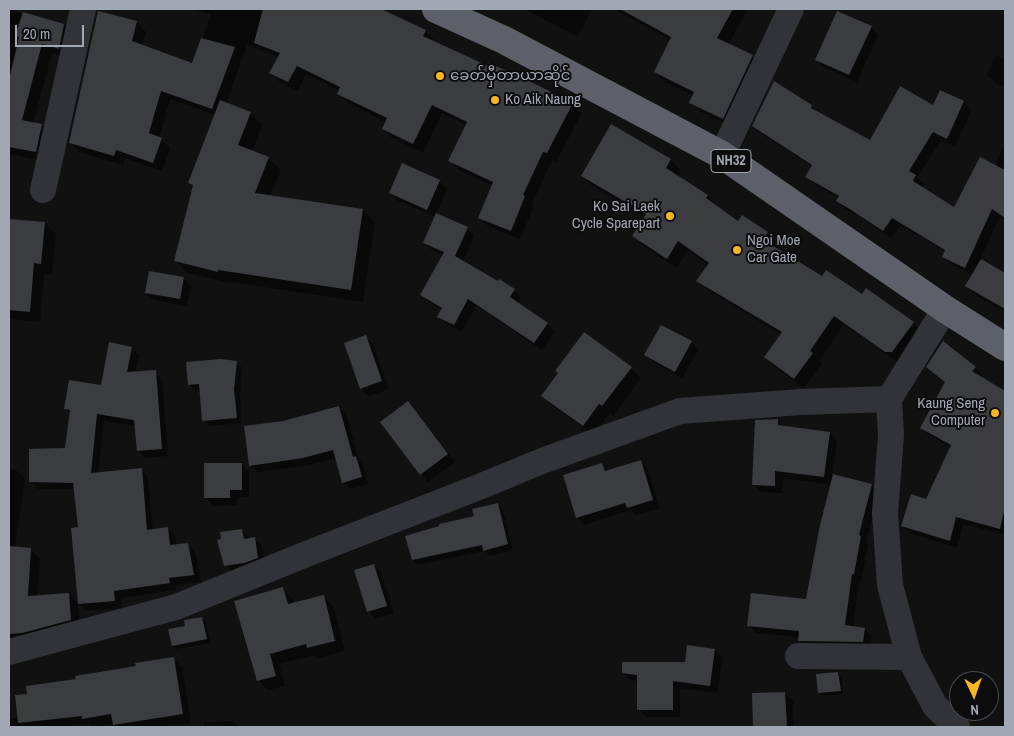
<!DOCTYPE html>
<meta charset="utf-8">
<style>
body{margin:0}
#map{position:relative;width:1014px;height:736px;overflow:hidden;background:#111112;font-family:"Archivo Narrow",sans-serif}
canvas{display:block}
.frame{position:absolute;inset:0;border:10px solid #a2a7b4;pointer-events:none}
.north{position:absolute;left:949px;top:671px;width:50px;height:50px;box-sizing:border-box;background:#0c0c0d;border:1px solid #484a50;border-radius:50%;rotate:177deg;font-size:14px;font-weight:700;line-height:20px;text-align:center;color:#a2a7b4}
.north::after{content:'';display:block;margin:auto;width:18px;height:22px;background:#f7b725;clip-path:polygon(50% 0,100% 100%,50% 72%,0 100%)}
.scale{position:absolute;left:15px;top:25px;width:69px;height:22px;box-sizing:border-box;border:2px solid #a2a7b4;border-top:0;padding-left:6px;font-size:15px;line-height:18px;white-space:nowrap;color:#a2a7b4;-webkit-text-stroke:4px #0c0c0d;paint-order:stroke}
</style>
<div id="map">
<canvas width="1014" height="736"></canvas>
<div class="frame"></div>
<div class="north">N</div>
<div class="scale">20 m</div>
</div>
<script>
const c = document.querySelector('canvas').getContext('2d');
c.lineJoin = 'round';
function fill(path, color) {
  c.fillStyle = color;
  c.fill(path, 'evenodd');
}
function toPath(rows) {
  const path = new Path2D();
  for (const r of rows) {
    path.moveTo(r[0], r[1]);
    for (let i = 2; i < r.length; i += 2) path.lineTo(r[i], r[i + 1]);
  }
  return path;
}
function trace(path, color, width, dash) {
  c.strokeStyle = color;
  c.lineWidth = width;
  c.lineCap = dash ? 'butt' : 'round';
  c.setLineDash(dash || []);
  c.stroke(path);
}
function label(font, color, halo, rows, align = 'center') {
  c.font = font + ' "Archivo Narrow","Noto Sans Myanmar",sans-serif';
  c.lineWidth = 4;
  c.setLineDash([]);
  c.textBaseline = 'middle';
  c.strokeStyle = halo;
  c.fillStyle = color;
  for (const [text, x, y, turn = 0] of rows) {
    c.save();
    c.translate(x, y);
    c.rotate((+turn || 0) * Math.PI / 180);
    c.textAlign = isNaN(turn) ? turn : align;
    if (halo) c.strokeText(text, 0, 0);
    c.fillText(text, 0, 0);
    c.restore();
  }
}
fill(toPath([
 [190,9,342,9,370,23,377,9,378,9,425,31,434,40,433,42,572,104,581,114,556,162,552,160,532,204,534,206,520,239,489,227,480,218,493,186,459,170,450,161,466,125,442,113,423,153,392,138,383,129,386,122,348,103,339,93,340,91,306,74,298,91,280,82,271,73,279,57,247,45,226,104,250,113,262,125,252,152,268,158,281,170,270,196,362,210,375,222,363,302,231,282,230,283,187,273,175,260,193,186,190,183,215,115,170,99,159,138,170,148,162,171,125,158,123,165,79,152,70,143,99,13,137,23,146,32,142,46,193,65,211,14],
 [524,9,592,9,578,37],
 [614,9,748,9,728,45,752,56,762,66,732,127,701,112,691,102,694,96,665,82,655,72,671,40],
 [9,10,64,25,74,35,69,58,52,53,33,124,42,125,52,136,46,162,9,154],
 [871,27,878,35,857,82,824,67,816,60],
 [996,55,1005,59,1005,88,995,83,987,75],
 [774,82,812,106,819,114,870,142,934,107,941,91,964,102,972,110,955,146,941,140,917,178,924,184,921,188,954,209,995,166,1005,142,1005,220,1000,216,980,260,1005,274,1005,312,976,295,967,286,973,275,952,265,944,257,946,252,901,225,891,238,857,215,845,209,837,201,839,198,815,185,807,177,813,167,762,134,754,126],
 [612,126,671,160,680,170,677,176,707,196,717,206,716,207,738,222,767,233,777,243,774,248,822,277,862,296,913,323,923,332,902,361,896,361,844,324,819,361,822,364,804,388,775,367,765,357,782,335,708,290,698,280,709,265,688,250,677,268,643,246,633,236,646,217,592,186,582,176],
 [439,181,447,189,436,214,467,228,474,236,463,262,514,290,521,298,518,304,547,324,555,331,542,350,476,305,462,332,446,324,439,317,442,310,429,302,421,295,443,255,432,250,424,242,436,217,398,201,390,193],
 [9,220,45,223,56,234,52,274,44,274,40,322,10,319,9,338],
 [183,278,191,286,187,306,154,300,146,293],
 [365,337,373,344,389,389,369,396,361,389],
 [691,342,698,350,682,378,653,362,645,355],
 [132,348,139,355,135,373,155,372,162,379,168,456,145,458,138,450,136,426,104,421,98,473,141,469,148,477,153,530,168,528,175,536,176,545,188,544,195,551,201,582,176,585,176,590,121,598,121,608,87,611,79,604,80,528,75,489,38,489,31,482,66,450,70,413,66,409,102,386],
 [236,362,242,368,240,396,242,423,209,426,203,420,200,390,196,391,189,384],
 [928,367,975,368,983,375,980,378,1005,393,1005,535,964,524,957,548,910,533,902,526,927,500,952,448,929,435,921,428,946,383],
 [631,368,641,378,613,416,610,413,593,435,553,406,543,396],
 [408,403,415,410,455,462,428,482,421,474],
 [339,407,346,414,359,460,363,465,368,484,351,489,344,482,336,458,310,465,258,472,250,465,283,422],
 [778,420,784,427,830,433,837,441,832,475,871,485,879,493,866,543,868,544,861,581,859,581,853,627,864,629,872,636,870,649,807,648,799,640,799,637,756,633,749,625,807,600,832,485,783,478,782,493,761,492,753,484],
 [641,462,648,469,660,508,635,515,631,510,584,525,577,517,602,465,608,471],
 [242,464,249,472,249,497,237,497,237,505,213,506,206,498],
 [9,469,16,470,25,479,15,548,30,549,40,559,37,597,69,594,78,604,80,629,15,643,9,637],
 [498,504,503,510,513,550,490,556,485,551,418,565,413,560],
 [242,530,250,539,255,539,262,546,265,565,233,573,226,565],
 [374,565,381,573,394,613,376,619,368,611],
 [282,588,293,599,294,604,324,597,334,607,345,651,318,658,315,655,279,664,285,686,268,690,258,680],
 [202,618,206,622,210,643,176,649,173,646,186,627],
 [688,646,715,650,723,658,717,693,680,688,680,717,646,717,639,709,639,681,630,680,623,672,686,663],
 [173,659,182,667,191,723,163,727,117,727,114,724,92,727,89,724,63,727,9,727,9,719,19,717,28,695,77,680],
 [838,673,842,677,843,694,823,696,819,693,818,676],
 [785,693,793,701,794,727,754,727,753,694],
 [233,721,239,727,204,727,204,722]
]), '#0007');
fill(toPath([
 [263,9,381,9,426,30,423,36,488,66,489,63,529,81,573,103,547,153,543,152,523,195,525,196,511,231,478,218,493,182,448,161,467,122,432,105,413,144,382,129,387,118,337,94,340,87,297,66,288,82,269,73,280,53,254,43],
 [620,9,733,9,717,38,753,55,723,119,689,103,694,92,654,72,671,37],
 [98,11,137,21,132,41,192,63,201,38,235,47,212,109,161,91,149,133,162,138,153,163,116,150,114,156,69,143],
 [837,11,872,26,849,75,815,60],
 [23,12,64,24,59,49,42,44,22,120,42,124,36,152,9,147,9,80,19,37,15,36],
 [774,81,812,105,811,108,870,140,900,86,933,105,940,90,964,101,947,139,933,132,909,171,916,175,913,181,954,207,980,157,1005,170,1005,218,992,209,965,268,942,257,945,250,892,218,883,231,848,208,836,201,839,196,805,177,812,165,752,126],
 [220,100,251,112,238,145,269,157,255,193,363,209,351,290,218,270,218,272,174,261,193,185,188,183],
 [611,124,671,159,666,168,708,195,706,198,738,221,742,215,768,232,763,240,822,276,826,270,862,294,866,288,914,322,892,352,885,352,834,316,810,351,813,353,794,379,764,357,782,332,696,281,709,263,678,241,667,259,632,236,646,214,581,176],
 [402,163,440,180,427,210,389,193],
 [436,213,468,227,455,256,498,281,499,279,515,289,510,297,548,323,534,343,468,299,454,325,437,317,442,308,420,295,444,252,423,243],
 [9,219,45,222,41,264,34,263,30,312,9,310],
 [981,259,1005,273,1005,309,965,286],
 [149,271,184,277,180,299,145,293],
 [661,325,692,341,675,372,644,355],
 [584,332,632,367,602,406,599,404,583,426,541,396,558,373,555,371],
 [366,335,382,381,360,389,344,343],
 [943,341,976,367,972,371,1005,391,1005,507,1000,529,956,517,950,541,901,526,911,494,926,499,951,445,920,428,945,382,926,367],
 [109,342,132,347,127,372,156,370,162,449,137,451,134,420,97,414,91,473,142,468,147,530,168,527,170,545,188,543,194,575,169,578,170,583,114,591,115,601,78,604,71,528,78,527,73,483,29,482,29,449,65,448,70,410,64,409,69,380,101,385],
 [221,359,237,361,234,389,237,418,202,421,199,384,188,385,186,362],
 [408,401,448,454,420,475,380,422],
 [339,406,353,457,356,456,362,477,342,483,333,450,303,458,249,466,244,426,283,421],
 [778,419,778,425,830,432,824,477,775,471,775,486,752,485,755,420],
 [641,460,653,500,627,508,625,503,576,518,563,475,602,463,605,471],
 [204,463,242,463,242,490,230,490,230,498,204,498],
 [833,474,872,484,859,535,861,536,854,574,852,574,845,625,865,628,863,642,798,641,799,631,747,626,751,593,806,599,820,525],
 [498,503,508,544,483,551,482,545,412,560,405,536,439,526,439,524,474,516,472,509],
 [242,529,244,539,255,537,258,558,244,563,224,566,217,540,221,539,220,532],
 [9,546,31,548,28,596,69,593,71,620,22,633,9,634],
 [374,564,387,606,367,612,354,570],
 [283,587,288,604,324,595,335,641,307,648,306,644,270,654,276,676,257,681,234,601],
 [202,617,207,639,172,646,168,629,185,626,184,620],
 [687,645,715,649,710,686,673,681,673,710,637,710,637,675,622,673,622,662,685,662],
 [174,657,183,714,113,725,111,714,82,719,82,716,18,723,15,695,27,694,26,686,76,679,75,676,136,666,135,663],
 [838,672,841,691,818,693,816,674],
 [785,692,787,727,753,727,752,693]
]), '#3b3c40');
trace(toPath([
 [722,155,791,9],
 [43,190,83,9],
 [889,399,891,435,885,513,890,585,909,657,935,706,957,727],
 [9,652,176,607,309,553,479,487,542,461,680,411,800,402,889,399,945,309],
 [798,656,909,657]
]), '#323338', 26);
trace(toPath([
 [436,9,504,40,722,155,945,309,1005,347]
]), '#5e6069', 28);
for (const [x, y, r, color] of [
 [440,76,5,"#f7b725"],
 [495,100,5,"#f7b725"],
 [670,216,5,"#f7b725"],
 [737,250,5,"#f7b725"],
 [995,413,5,"#f7b725"]
]) {
  const dot = new Path2D();
  dot.arc(x, y, r, 0, 2 * Math.PI);
  c.fillStyle = color;
  c.fill(dot);
  trace(dot, '#0c0c0d', 2);
}
for (const [x, y, w] of [
 [731,161,40]
]) {
  const box = new Path2D();
  box.roundRect(x - w / 2, y - 11.5, w, 23, 4);
  c.fillStyle = '#0c0c0d';
  c.fill(box);
  trace(box, '#a2a7b4', 1);
}
label('bold 14px', '#a2a7b4', null, [
 ["NH32",731,161]
]);
label('15px', '#a2a7b4', '#0c0c0d', [
 ["ခေတ်မှီတာယာဆိုင်",450,76],
 ["Ko Aik Naung",505,100],
 ["Ko Sai Laek",660,207,"right"],
 ["Cycle Sparepart",660,224,"right"],
 ["Ngoi Moe",747,241],
 ["Car Gate",747,258],
 ["Kaung Seng",985,404,"right"],
 ["Computer",985,421,"right"]
], 'left');
</script>
